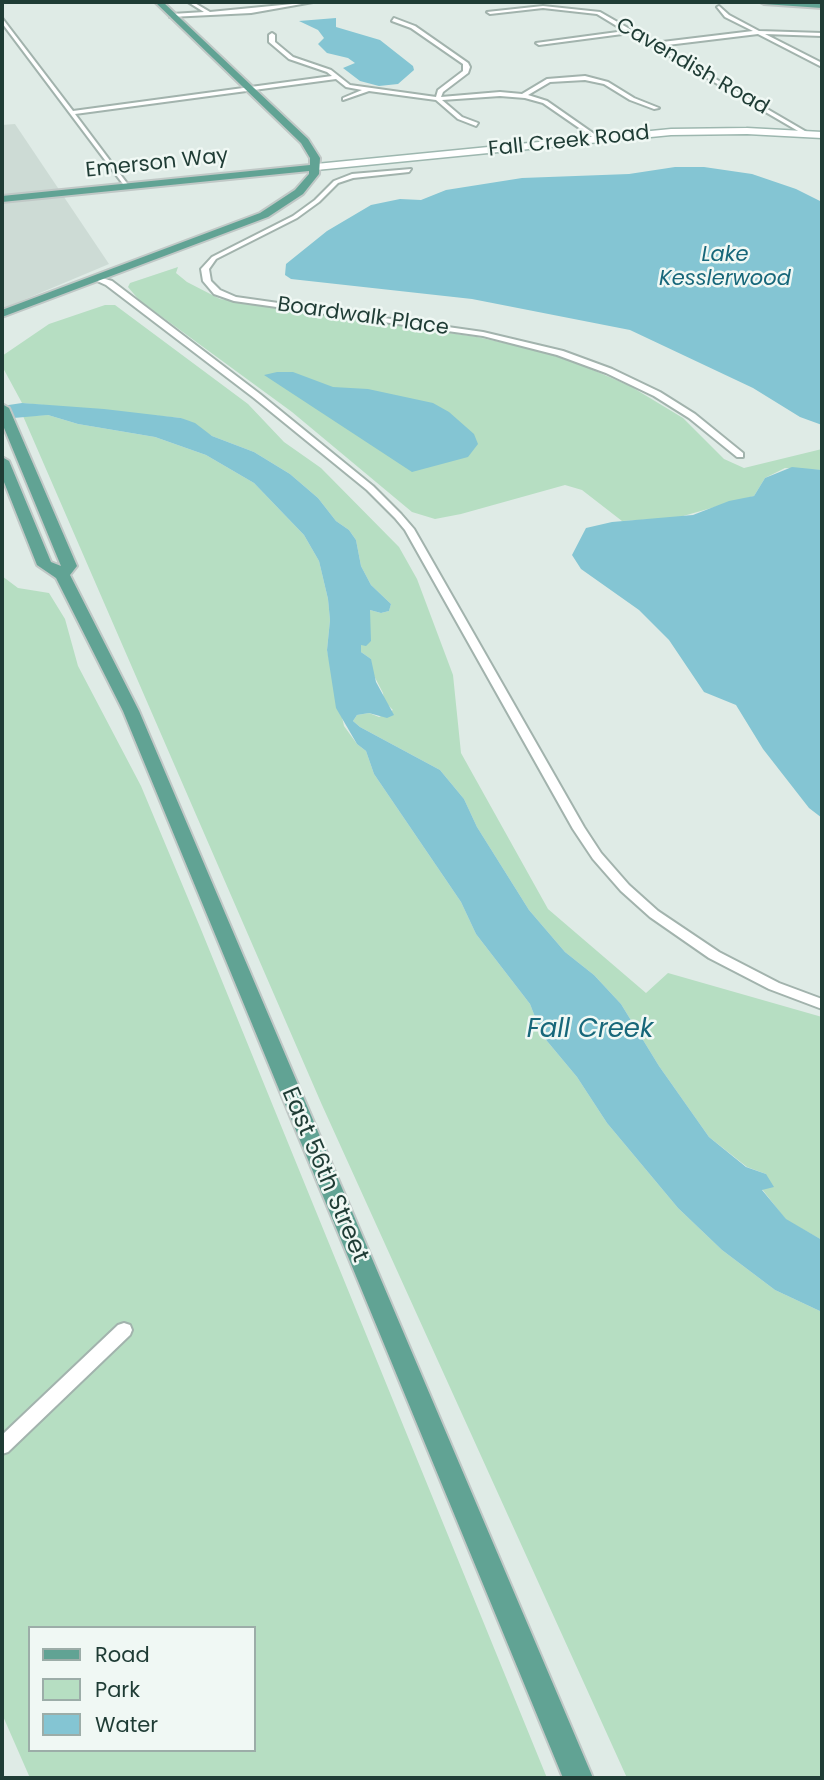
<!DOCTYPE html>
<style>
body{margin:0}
#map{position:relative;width:824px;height:1780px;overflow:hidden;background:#dfebe6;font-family:Poppins,sans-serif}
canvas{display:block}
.frame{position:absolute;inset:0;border:4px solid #1f3c35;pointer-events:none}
.legend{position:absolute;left:28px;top:1626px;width:228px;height:126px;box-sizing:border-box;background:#f0f8f4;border:2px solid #9cada8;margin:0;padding:9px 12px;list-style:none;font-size:21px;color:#1f3c35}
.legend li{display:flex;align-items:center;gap:14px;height:35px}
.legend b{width:35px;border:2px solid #9cada8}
</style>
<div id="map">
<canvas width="824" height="1780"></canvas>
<div class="frame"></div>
<ul class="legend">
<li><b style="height:9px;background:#61a394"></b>Road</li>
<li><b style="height:19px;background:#b6dec2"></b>Park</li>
<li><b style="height:19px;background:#84c5d3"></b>Water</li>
</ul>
</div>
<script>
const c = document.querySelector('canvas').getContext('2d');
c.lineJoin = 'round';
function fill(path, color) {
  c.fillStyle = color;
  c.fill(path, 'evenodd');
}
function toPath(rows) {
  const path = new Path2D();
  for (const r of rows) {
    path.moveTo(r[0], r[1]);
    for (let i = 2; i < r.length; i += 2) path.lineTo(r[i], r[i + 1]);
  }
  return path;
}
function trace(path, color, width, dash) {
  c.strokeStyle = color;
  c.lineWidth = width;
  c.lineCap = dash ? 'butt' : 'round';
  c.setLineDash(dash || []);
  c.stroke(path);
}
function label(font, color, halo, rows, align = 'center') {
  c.font = font + ' Poppins,sans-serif';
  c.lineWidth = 5;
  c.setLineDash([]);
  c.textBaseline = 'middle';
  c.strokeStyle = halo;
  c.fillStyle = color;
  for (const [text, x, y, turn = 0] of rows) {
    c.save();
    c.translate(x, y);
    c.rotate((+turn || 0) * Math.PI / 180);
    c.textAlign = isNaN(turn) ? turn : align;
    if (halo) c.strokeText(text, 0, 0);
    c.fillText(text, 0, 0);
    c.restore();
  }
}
fill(toPath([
 [15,124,109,264,2,309,2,125]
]), '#cddbd5');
fill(toPath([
 [178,267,176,273,187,282,220,299,477,337,536,350,577,363,630,386,683,418,724,459,744,468,822,449,822,470,785,468,765,478,754,496,676,518,622,521,582,490,565,485,461,514,435,519,412,512,292,412,139,300,128,287,130,283],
 [105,305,115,305,248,404,284,442,321,468,399,547,417,579,453,675,461,753,548,909,646,993,668,973,822,1017,822,1240,786,1220,762,1189,766,1174,747,1167,709,1137,659,1066,621,1004,594,975,565,952,529,910,477,827,464,799,440,770,360,727,353,721,357,715,369,713,379,717,393,710,384,701,383,693,371,670,371,659,361,652,361,645,370,630,370,610,381,613,389,611,391,604,371,585,361,566,356,540,349,530,336,521,318,498,290,474,254,452,212,436,181,418,22,403,2,366,2,356,49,324],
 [48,415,78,424,155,437,206,455,254,483,304,535,319,561,328,599,330,620,327,650,344,726,357,744,366,751,374,774,461,902,476,934,530,1004,542,1035,577,1077,607,1123,678,1208,722,1250,775,1290,822,1312,822,1778,627,1778,322,1105,23,416],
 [2,576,18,588,49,593,65,619,78,666,141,786,200,927,547,1778,30,1778,2,1714],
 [30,1628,254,1628,254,1750,30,1750]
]), '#b6dec2');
fill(toPath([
 [336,18,336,27,380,40,413,66,414,70,398,84,379,86,360,81,343,68,355,63,348,58,327,53,318,44,324,38,318,30,299,21],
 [675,167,704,167,752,174,796,189,822,202,822,425,800,417,753,388,630,330,472,299,291,279,285,275,286,264,327,231,371,205,400,199,421,200,446,190,522,178,629,174],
 [277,372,293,372,333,387,368,389,433,403,449,412,474,434,478,444,468,457,412,472,264,375],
 [22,403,104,409,181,418,195,423,212,436,254,452,290,474,318,498,336,521,349,530,356,540,361,566,371,585,391,604,389,611,381,613,370,610,371,641,366,646,361,645,361,652,371,659,376,682,394,715,387,718,369,713,357,715,353,721,360,727,440,770,464,799,477,827,529,910,565,952,594,975,621,1004,659,1066,709,1137,746,1167,766,1174,774,1187,762,1190,786,1219,822,1240,822,1312,775,1290,722,1250,678,1208,607,1123,577,1077,542,1035,530,1004,476,934,461,902,374,774,366,751,357,744,336,708,327,650,330,620,328,599,319,561,304,535,254,483,206,455,155,437,78,424,48,415,2,419,2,406],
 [792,467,822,470,822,818,809,808,763,749,736,705,704,692,669,640,639,610,581,569,572,555,586,528,612,522,693,515,729,501,754,496,765,478]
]), '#84c5d3');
const street = toPath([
 [188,2,193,2,210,12,313,2,251,13,170,17,172,14,204,12,188,2],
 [543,6,600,12,654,43,753,31,725,17,717,7,719,6,729,15,759,31,822,33,822,36,765,34,822,63,822,67,758,34,659,46,810,134,805,135,630,33,539,45,536,43,625,31,597,14,543,8,490,14,487,12,543,6],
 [2,18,73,111,332,76,327,72,289,59,269,42,269,35,272,33,275,35,275,42,293,57,331,70,350,85,436,97,438,90,463,71,463,64,411,28,392,21,394,18,415,26,468,63,470,67,468,73,443,92,441,97,500,92,522,94,547,79,585,76,608,82,634,98,659,108,654,109,630,100,604,84,585,80,550,82,528,95,547,101,600,138,598,141,543,103,525,98,500,96,442,100,462,117,478,123,476,126,458,119,436,100,369,91,343,100,343,98,362,90,346,87,336,79,75,114,129,186,126,188,2,23,2,18],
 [411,169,409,172,353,178,338,183,319,202,297,218,216,259,209,269,211,281,220,290,236,297,483,332,563,351,612,369,660,392,695,414,743,453,743,457,737,457,689,418,654,396,606,373,557,355,483,336,234,301,214,294,203,281,201,269,212,257,293,216,315,200,334,181,352,174,411,169],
 [95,276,112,281,260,394,373,486,401,514,414,529,584,827,601,853,629,885,658,911,719,952,779,983,822,999,822,1009,769,989,709,958,650,917,621,891,593,859,573,829,405,530,395,518,367,490,254,398,106,285,95,280,95,276],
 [124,1323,130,1325,132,1330,130,1335,8,1452,2,1454,2,1435,118,1325,124,1323]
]);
const secondary = toPath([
 [747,128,822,132,822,138,747,134,671,135,316,170,312,167,316,164,671,129,747,128]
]);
const primary = toPath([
 [155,2,163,2,308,139,320,158,319,174,303,194,268,217,2,317,2,310,260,213,295,190,309,174,309,171,2,202,2,196,310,165,310,158,301,143,155,2],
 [760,2,822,4,822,8,764,4,760,2],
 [2,404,9,408,77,566,70,575,139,711,593,1778,563,1778,123,711,56,578,37,565,2,477,2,457,9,461,51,562,61,566,2,423,2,404]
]);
trace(street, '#a2b3ad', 4);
trace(secondary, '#9db7af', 3);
trace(primary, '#c0c8c6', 4);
fill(street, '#fff');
fill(secondary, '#fff');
fill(primary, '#61a394');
label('21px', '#1f3c35', '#f0f8f4', [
 ["Cavendish Road",692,67,30],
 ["Fall Creek Road",569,142,-6],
 ["Emerson Way",157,164,-6],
 ["Boardwalk Place",363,317,8]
]);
label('italic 21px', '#17677a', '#f0f8f4', [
 ["Lake",725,256],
 ["Kesslerwood",725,280]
]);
label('24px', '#1f3c35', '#f0f8f4', [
 ["East 56th Street",324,1175,67]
]);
label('italic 26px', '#17677a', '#f0f8f4', [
 ["Fall Creek",590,1030]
]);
</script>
